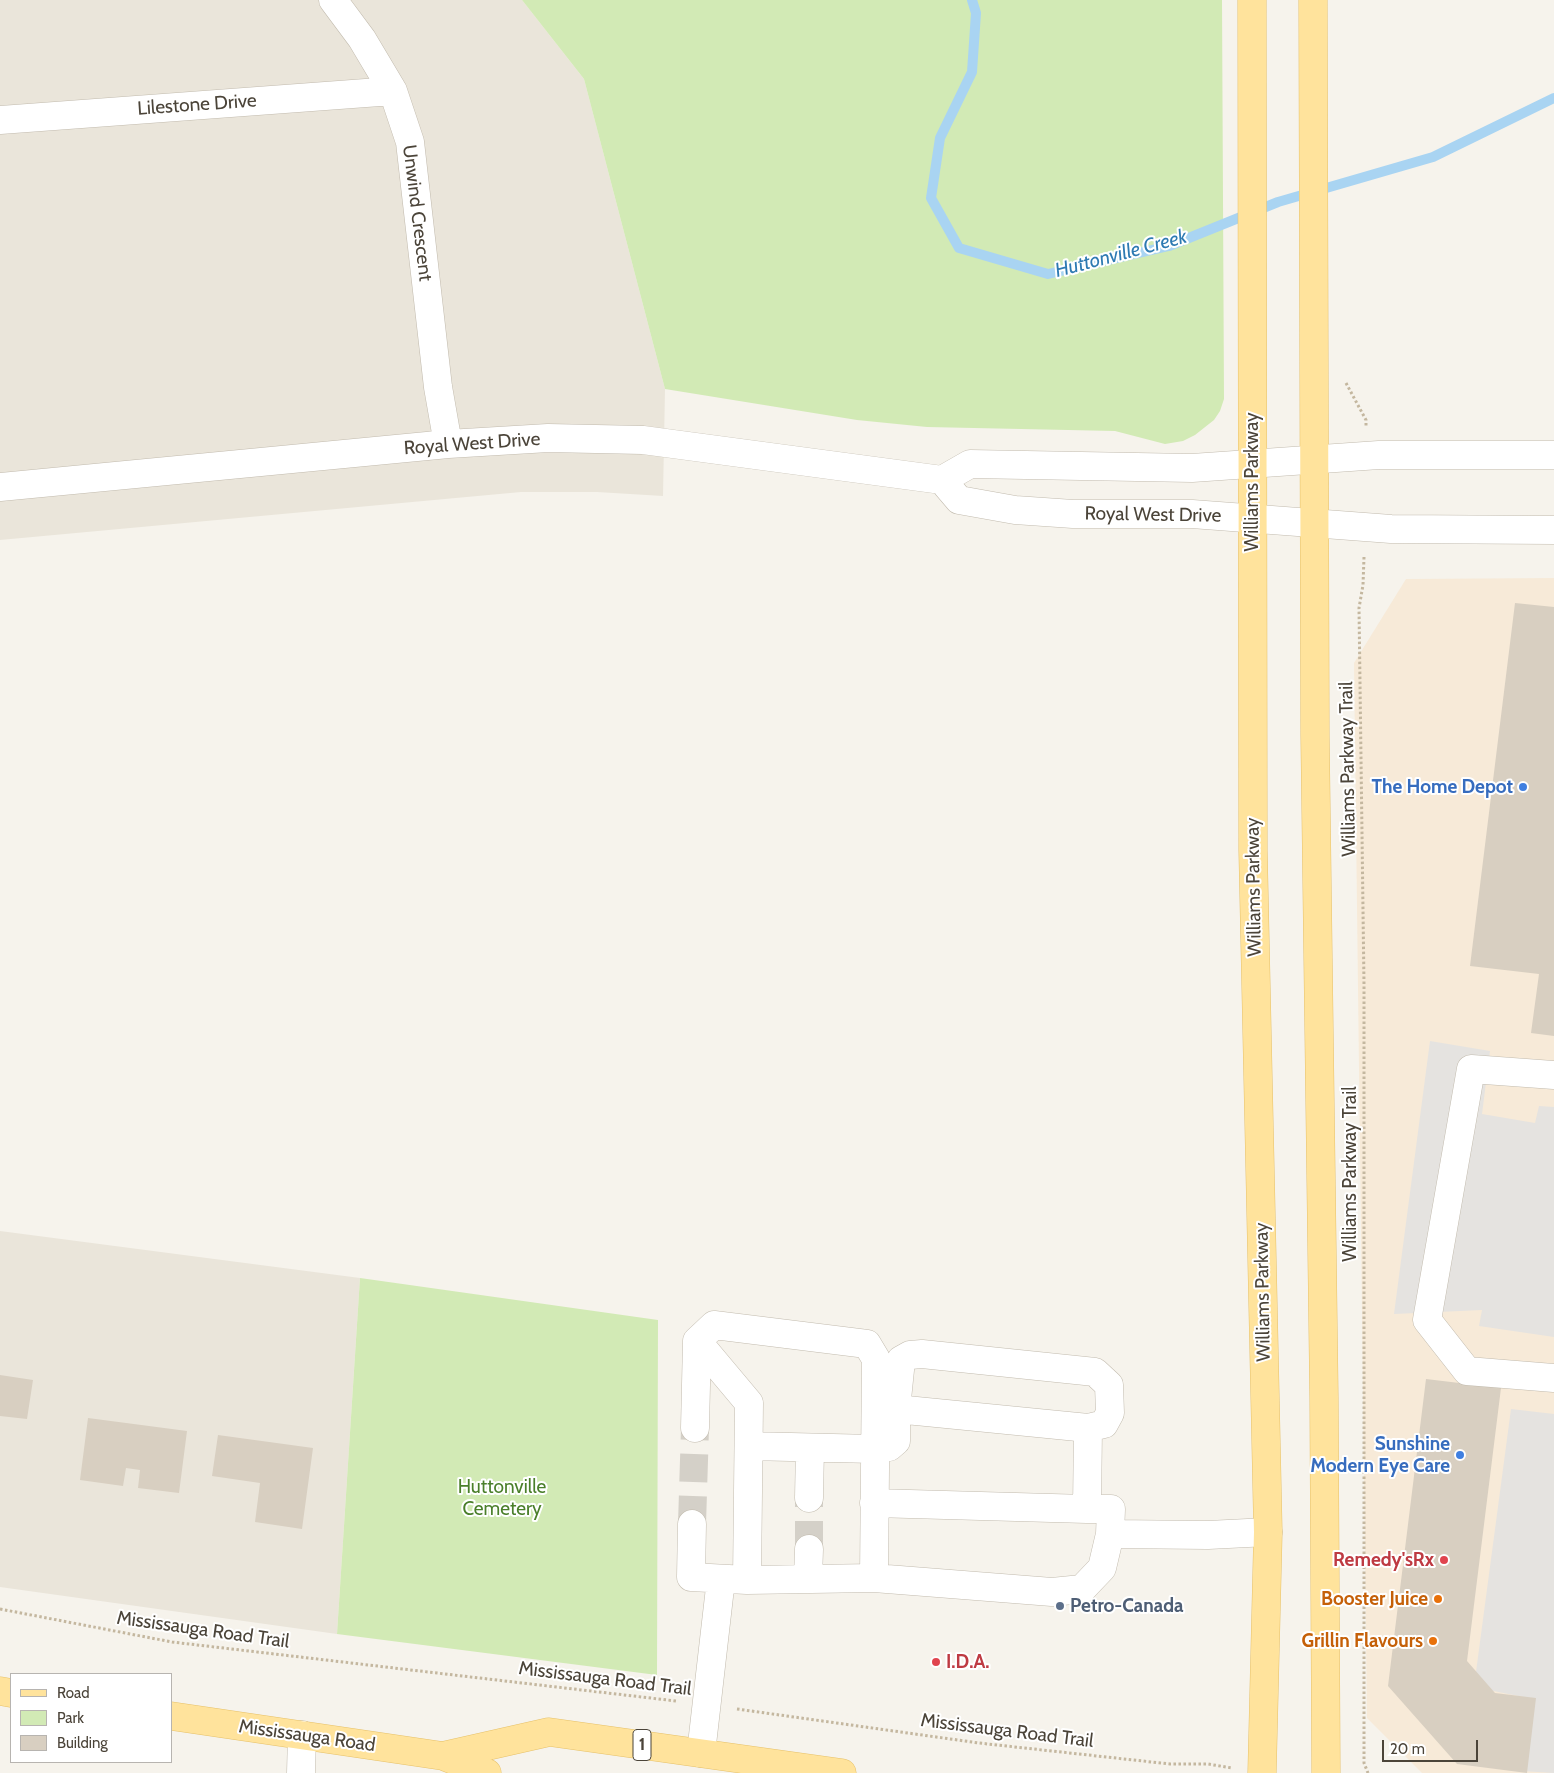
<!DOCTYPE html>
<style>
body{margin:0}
#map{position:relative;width:1554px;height:1773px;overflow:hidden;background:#f6f3ec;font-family:Cabin,sans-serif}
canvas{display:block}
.legend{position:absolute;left:10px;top:1673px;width:162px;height:90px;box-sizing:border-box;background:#fff;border:1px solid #b7b4b0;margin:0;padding:6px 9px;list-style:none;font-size:15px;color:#4b4439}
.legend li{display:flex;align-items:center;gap:10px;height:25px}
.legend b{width:25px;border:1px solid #b7b4b0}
.scale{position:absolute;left:1382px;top:1740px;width:96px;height:22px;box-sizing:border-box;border:2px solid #4b4439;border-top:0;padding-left:6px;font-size:15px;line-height:18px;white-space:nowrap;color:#4b4439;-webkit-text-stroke:4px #fff;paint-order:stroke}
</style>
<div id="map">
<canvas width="1554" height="1773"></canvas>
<ul class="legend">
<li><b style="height:6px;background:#ffe39c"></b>Road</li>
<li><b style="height:14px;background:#d2eab5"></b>Park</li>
<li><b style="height:14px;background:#d8cfc1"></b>Building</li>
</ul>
<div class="scale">20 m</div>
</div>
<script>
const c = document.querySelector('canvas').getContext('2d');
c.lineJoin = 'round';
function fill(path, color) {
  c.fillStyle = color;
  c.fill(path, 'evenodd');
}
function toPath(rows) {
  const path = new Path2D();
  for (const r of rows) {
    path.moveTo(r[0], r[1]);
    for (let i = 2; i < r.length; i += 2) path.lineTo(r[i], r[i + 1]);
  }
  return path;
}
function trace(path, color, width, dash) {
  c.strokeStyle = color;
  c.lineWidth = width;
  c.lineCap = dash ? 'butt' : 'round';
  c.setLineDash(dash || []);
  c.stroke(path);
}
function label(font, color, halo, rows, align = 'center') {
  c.font = font + ' Cabin,sans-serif';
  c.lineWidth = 4;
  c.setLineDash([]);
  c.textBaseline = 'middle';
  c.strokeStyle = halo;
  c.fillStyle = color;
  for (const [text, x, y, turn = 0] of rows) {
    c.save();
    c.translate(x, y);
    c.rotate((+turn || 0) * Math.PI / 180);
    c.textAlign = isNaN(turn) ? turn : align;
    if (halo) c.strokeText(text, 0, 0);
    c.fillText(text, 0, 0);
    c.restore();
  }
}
fill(toPath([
 [0,0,522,0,584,79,665,389,663,496,597,492,521,492,0,540],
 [0,1231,360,1278,337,1634,0,1587]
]), '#eae5da');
fill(toPath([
 [1554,578,1554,1773,1422,1773,1367,1718,1354,663,1406,579]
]), '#f7ead8');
fill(toPath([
 [522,0,1222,0,1224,399,1220,411,1214,420,1195,435,1183,441,1165,444,1115,431,927,427,857,420,665,389,584,79],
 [360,1278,658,1320,657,1675,337,1634]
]), '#d2eab5');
fill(toPath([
 [1430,1041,1490,1051,1482,1114,1535,1123,1539,1106,1554,1107,1554,1337,1479,1326,1482,1310,1394,1314],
 [1511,1409,1554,1414,1554,1773,1522,1771,1533,1699,1474,1687]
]), '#e5e3e0');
trace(toPath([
 [972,0,976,13,972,72,940,138,931,198,959,248,1048,274,1169,246,1278,202,1433,157,1554,98]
]), '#a9d4f2', 10);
fill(toPath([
 [1515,603,1554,607,1554,1036,1531,1033,1539,974,1470,966],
 [0,1375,33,1380,27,1419,0,1416],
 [1426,1379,1501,1388,1467,1661,1495,1693,1536,1698,1527,1773,1457,1764,1388,1686],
 [88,1418,187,1431,179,1493,138,1488,140,1470,126,1468,123,1486,80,1480],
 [218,1435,313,1448,302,1529,255,1522,260,1483,212,1476]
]), '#d8cfc1');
trace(toPath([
 [692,1524,695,1428],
 [809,1549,809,1498]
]), '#d4d0c8', 28, [28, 14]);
const minor = toPath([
 [333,0,362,39,393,91,410,142,438,387,448,444],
 [0,120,393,91],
 [942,480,959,500,1015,510,1073,514,1192,514,1391,529,1554,530],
 [0,487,448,444,548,438,643,440,942,480,970,464,1192,468,1379,455,1554,455],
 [1554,1075,1471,1069,1427,1320,1467,1371,1554,1378],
 [695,1428,697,1341,714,1325,867,1344,876,1359,874,1578],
 [1088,1428,1087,1509,1111,1509,1110,1534],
 [749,1446,874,1449,889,1447,896,1441,896,1409,901,1360,910,1355,922,1354,1095,1372,1109,1385,1110,1413,1104,1424,1088,1428,896,1409],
 [809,1498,810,1448],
 [874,1503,1087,1509],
 [692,1524,691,1577,747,1580,749,1403,697,1341],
 [808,1578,809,1549],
 [747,1580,874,1578,1052,1592,1082,1589,1102,1568,1110,1534,1208,1535,1268,1532],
 [701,1753,721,1579],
 [301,1773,302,1735]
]);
const major = toPath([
 [1252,0,1253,850,1268,1532,1262,1773],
 [1313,0,1315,735,1324,1397,1326,1773],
 [0,1691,11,1693],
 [171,1716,443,1756,487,1773],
 [443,1756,549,1732,842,1773]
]);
trace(minor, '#c2bbae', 29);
trace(major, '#e6c16a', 29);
trace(toPath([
 [1346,383,1366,420,1366,426],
 [1364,557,1363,585,1359,608,1364,985,1364,1763,1368,1773],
 [0,1609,172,1642,676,1701],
 [737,1709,979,1743,1170,1764,1208,1764,1232,1768]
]), '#c4b79f', 3, [2.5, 2.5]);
trace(minor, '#fff', 28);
trace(major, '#ffe39c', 28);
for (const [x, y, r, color] of [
 [1523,787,5,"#3f7fe0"],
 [1460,1455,5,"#3f7fe0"],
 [1444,1560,5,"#e0444e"],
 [1438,1599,5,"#e8710a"],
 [1060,1606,5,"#5c6f8a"],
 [1433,1641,5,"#e8710a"],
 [936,1662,5,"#e0444e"]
]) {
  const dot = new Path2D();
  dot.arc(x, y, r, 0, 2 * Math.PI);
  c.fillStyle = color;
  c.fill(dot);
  trace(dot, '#fff', 2);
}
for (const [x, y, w] of [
 [642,1745,18]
]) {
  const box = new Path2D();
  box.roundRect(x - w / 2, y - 15.5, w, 31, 4);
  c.fillStyle = '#fff';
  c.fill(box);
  trace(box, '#4b4439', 1);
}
label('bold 18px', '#4b4439', null, [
 ["1",642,1745]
]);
label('19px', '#4b4439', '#fff', [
 ["Lilestone Drive",197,105,-4],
 ["Unwind Crescent",417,213,83],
 ["Royal West Drive",472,444,-4],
 ["Williams Parkway",1252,482,-90],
 ["Royal West Drive",1153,515,1],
 ["Williams Parkway Trail",1348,769,-91],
 ["Williams Parkway",1254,887,-91],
 ["Williams Parkway Trail",1350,1174,-90],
 ["Williams Parkway",1263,1292,-91],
 ["Mississauga Road Trail",203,1630,8],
 ["Mississauga Road Trail",605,1679,7],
 ["Mississauga Road Trail",1007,1731,7],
 ["Mississauga Road",307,1736,8]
]);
label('bold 19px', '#366cbe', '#fff', [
 ["The Home Depot",1513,787],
 ["Sunshine",1450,1444],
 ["Modern Eye Care",1450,1466]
], 'right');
label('19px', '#4a7f2a', '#fff', [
 ["Huttonville",502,1487],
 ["Cemetery",502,1509]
]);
label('bold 19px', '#be3a42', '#fff', [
 ["Remedy'sRx",1434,1560],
 ["I.D.A.",946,1662,"left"]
], 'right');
label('bold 19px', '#c56008', '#fff', [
 ["Booster Juice",1428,1599],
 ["Grillin Flavours",1423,1641]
], 'right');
label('bold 19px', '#4e5e75', '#fff', [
 ["Petro-Canada",1070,1606]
], 'left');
label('italic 20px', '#2e7ab2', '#fff', [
 ["Huttonville Creek",1121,254,-15]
]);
</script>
